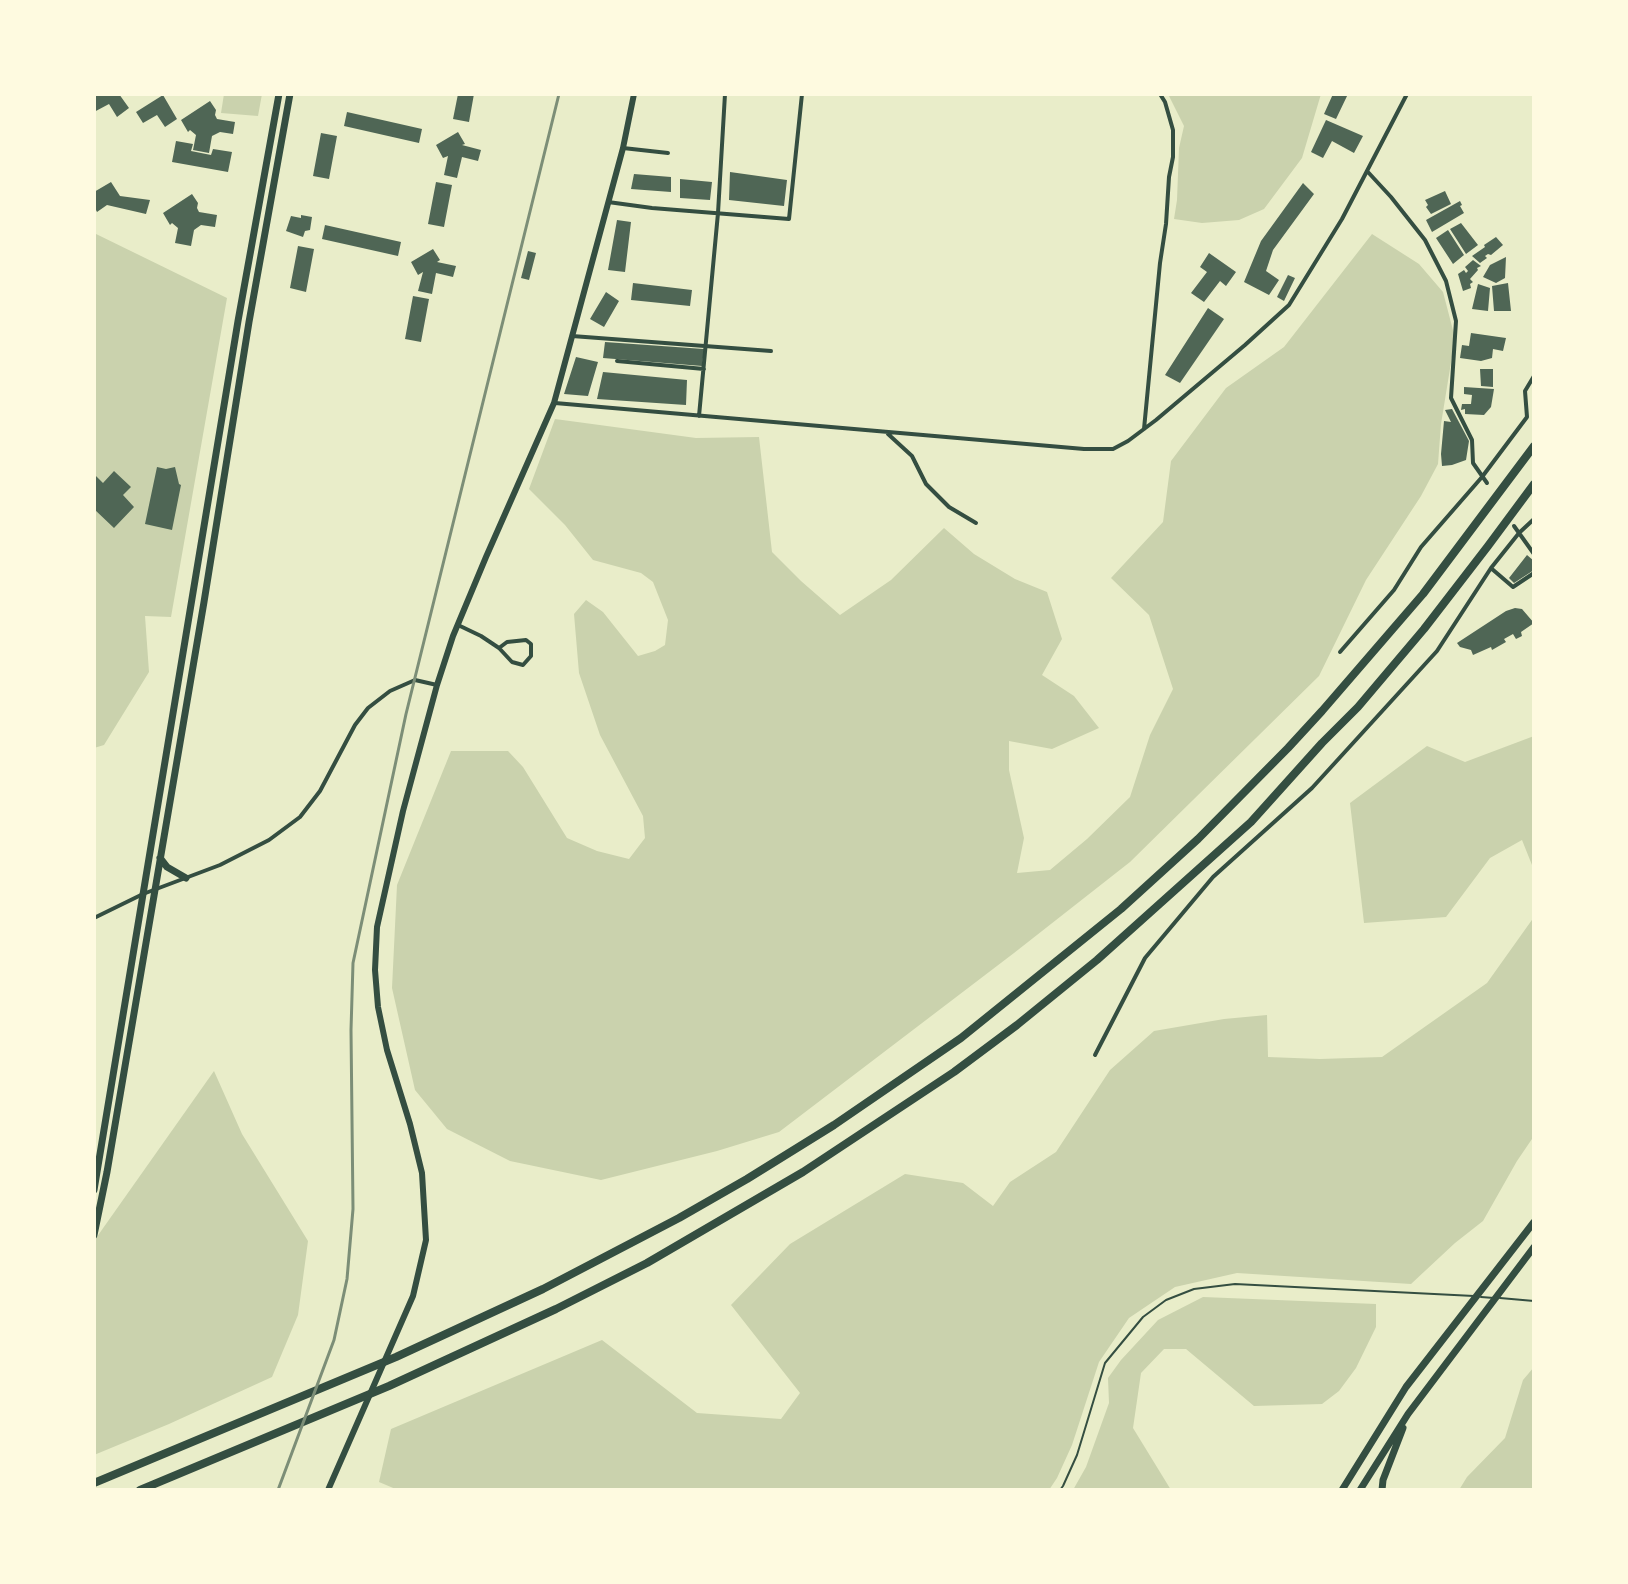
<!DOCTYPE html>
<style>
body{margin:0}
#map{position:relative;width:1628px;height:1584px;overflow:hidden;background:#e9edc9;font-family:Jost,sans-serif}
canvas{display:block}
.frame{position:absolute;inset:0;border:96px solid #fefae0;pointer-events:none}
</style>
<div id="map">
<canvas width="1628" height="1584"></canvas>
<div class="frame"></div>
</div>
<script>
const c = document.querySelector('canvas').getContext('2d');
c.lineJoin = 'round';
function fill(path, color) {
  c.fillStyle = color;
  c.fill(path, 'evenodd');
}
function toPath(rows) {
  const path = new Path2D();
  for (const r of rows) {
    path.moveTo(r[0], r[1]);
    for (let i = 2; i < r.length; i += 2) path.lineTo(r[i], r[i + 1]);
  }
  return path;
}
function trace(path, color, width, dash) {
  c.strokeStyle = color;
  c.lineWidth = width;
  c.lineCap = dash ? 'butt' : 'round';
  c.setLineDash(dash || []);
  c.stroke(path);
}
fill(toPath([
 [224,94,262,94,258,116,221,113],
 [1168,94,1321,94,1302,158,1264,209,1239,220,1202,223,1174,219,1177,200,1179,148,1184,126],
 [94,233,227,298,171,617,145,616,149,672,104,745,94,748],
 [1372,234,1419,264,1443,292,1455,338,1441,424,1438,464,1421,496,1366,580,1319,676,1130,862,1014,953,779,1132,717,1151,601,1180,510,1161,447,1129,415,1090,392,988,397,885,451,751,508,751,523,767,567,838,597,851,629,859,645,838,643,816,600,735,579,673,574,614,586,600,603,612,638,656,655,651,665,645,668,620,653,582,641,573,593,560,565,525,529,489,555,419,696,438,759,437,772,552,801,581,840,615,891,580,944,528,974,554,1015,579,1047,592,1062,639,1042,675,1074,696,1099,728,1052,749,1009,741,1009,770,1024,838,1017,873,1050,870,1087,839,1130,797,1150,735,1173,689,1149,615,1111,578,1163,522,1171,461,1226,388,1284,347],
 [1534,736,1534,870,1522,840,1490,858,1446,917,1364,923,1350,803,1427,746,1465,762],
 [1534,917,1534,1136,1517,1161,1483,1221,1455,1243,1411,1284,1237,1273,1175,1287,1129,1318,1099,1362,1072,1445,1057,1478,1049,1490,398,1490,379,1482,391,1429,602,1340,697,1413,781,1419,800,1393,731,1305,790,1244,905,1174,963,1183,993,1206,1010,1182,1056,1152,1110,1070,1154,1031,1224,1019,1267,1015,1268,1057,1320,1059,1382,1057,1487,983],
 [214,1071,242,1134,308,1241,298,1315,272,1377,169,1424,94,1455,94,1241],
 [1203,1297,1376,1304,1376,1327,1356,1368,1339,1391,1322,1404,1254,1406,1186,1349,1164,1349,1141,1373,1133,1428,1171,1490,1073,1490,1086,1467,1109,1403,1108,1378,1121,1360,1158,1320],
 [1534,1367,1534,1490,1459,1490,1467,1477,1505,1438,1523,1380]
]), '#cad2ad');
fill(toPath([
 [99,94,119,94,129,108,117,117,109,104,94,112,94,97],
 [458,94,474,94,469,122,453,119],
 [1333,94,1348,94,1336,119,1324,114],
 [163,95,177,119,165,127,157,115,143,123,136,112],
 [210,101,216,110,215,115,217,119,235,122,233,134,220,132,212,136,209,153,193,150,196,135,190,130,188,132,181,120],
 [347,112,422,129,419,143,344,126],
 [1326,120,1363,136,1354,153,1332,141,1323,158,1311,152],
 [458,132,465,144,462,145,481,150,478,161,462,157,457,178,444,175,448,156,443,158,436,145],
 [321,133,337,136,329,179,313,176],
 [176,141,193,144,191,151,211,155,213,149,232,152,228,172,172,162],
 [730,172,787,180,784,206,729,200],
 [634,174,671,177,671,192,631,189],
 [680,179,712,182,710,200,680,198],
 [111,182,120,196,150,200,146,214,107,205,97,212,94,206,94,192],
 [436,182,452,185,444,227,428,224],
 [1303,183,1314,194,1273,250,1266,271,1279,280,1269,295,1244,282,1261,241],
 [1445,191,1451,204,1431,214,1426,207,1428,205,1425,200],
 [192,194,198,203,197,208,199,212,217,215,215,227,201,225,194,230,191,246,175,243,178,228,172,223,170,225,163,213],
 [1460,201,1462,205,1460,206,1464,213,1432,232,1426,220],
 [301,215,312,217,310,230,305,231,303,237,286,231,291,216,301,218],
 [617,220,631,222,625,272,608,270],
 [1461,223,1478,245,1466,254,1450,229],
 [325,225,401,242,398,256,322,239],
 [1448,230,1464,255,1453,264,1436,238],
 [1496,237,1503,245,1491,255,1488,254,1485,256,1487,258,1480,263,1472,256,1485,247,1484,245],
 [298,246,314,249,306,292,290,288],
 [433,249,440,260,437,262,456,266,453,277,436,273,432,294,418,291,423,272,418,275,411,262],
 [528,251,536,253,529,280,521,278],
 [1209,253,1236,272,1226,286,1220,281,1204,302,1191,293,1207,272,1200,267],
 [1506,257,1505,278,1496,283,1483,277,1490,265],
 [1473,260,1481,266,1477,268,1478,270,1470,279,1473,282,1470,284,1471,288,1463,291,1458,274,1464,270,1466,273,1468,271,1465,267],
 [1288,275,1295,278,1284,301,1277,297],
 [633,283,692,290,690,306,631,300],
 [1508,283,1511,311,1494,311,1492,286],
 [1478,284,1490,288,1488,311,1472,309],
 [606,292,619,301,604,327,590,319],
 [413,296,429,299,421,342,405,339],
 [1208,308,1224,319,1180,383,1165,375],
 [1471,333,1506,338,1503,351,1493,349,1492,358,1481,361,1460,358,1462,345,1469,346],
 [605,342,704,349,702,366,603,358],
 [576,357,598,362,588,396,564,394],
 [1480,369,1493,369,1493,387,1481,386],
 [603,372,687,380,686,405,597,399],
 [1464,387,1494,389,1491,407,1484,415,1465,414,1465,409,1461,410,1462,404,1471,404,1472,395,1464,394],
 [1452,409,1469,441,1466,460,1452,465,1442,466,1441,454,1444,421,1451,422,1445,410],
 [157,467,166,469,175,467,179,484,181,485,172,530,145,524],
 [114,471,131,487,123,495,134,507,114,528,94,509,94,474,103,483],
 [1527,555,1534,561,1534,570,1514,583,1509,578],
 [1515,608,1522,609,1534,623,1521,632,1522,636,1516,639,1513,634,1504,639,1506,642,1492,650,1491,647,1473,655,1471,650,1460,647,1457,643,1506,611]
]), '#4f6655');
trace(toPath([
 [1481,1297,1494,1298],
 [1500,1298,1534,1301],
 [1060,1490,1063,1486,1077,1455,1105,1363,1143,1317,1166,1300,1194,1289,1235,1284,1474,1296]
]), '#344e41', 2);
trace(toPath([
 [623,148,668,153],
 [1367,171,1391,197,1425,240,1446,281,1456,321,1451,398,1472,440,1473,463,1487,483],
 [608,202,652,208,789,219,802,94],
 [572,336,771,351],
 [617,361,704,369],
 [555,403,1084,449,1113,449,1128,441,1156,420,1245,345,1289,305,1342,219,1407,94],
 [699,416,718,213,725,94],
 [1144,429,1160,263,1166,224,1169,177,1173,157,1173,130,1165,102,1160,94],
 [888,434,912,456,926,484,949,507,976,523],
 [1514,526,1534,554],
 [1492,569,1513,587,1534,573],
 [458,625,481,636,499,648,512,662,523,665,531,656,531,644,526,640,507,642,499,648],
 [1340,652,1394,590,1421,547,1482,477,1527,417,1525,391,1534,376],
 [94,918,143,894,220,865,269,840,300,817,320,791,355,725,368,708,390,691,415,680,437,685],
 [1095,1055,1145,958,1213,877,1312,788,1437,651,1491,568,1519,533,1534,519]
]), '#344e41', 4);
trace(toPath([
 [328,1490,413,1296,426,1240,422,1173,410,1124,387,1050,378,1007,375,970,377,927,403,811,437,685,453,636,486,557,554,403,623,148,634,94]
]), '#344e41', 6);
trace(toPath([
 [160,858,167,867,186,878],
 [94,1190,238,321,279,94],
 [94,1235,107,1172,204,602,249,322,290,94]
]), '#344e41', 7);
trace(toPath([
 [1342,1490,1406,1387,1534,1222],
 [1360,1490,1408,1414,1534,1247],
 [1382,1490,1383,1480,1403,1428]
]), '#344e41', 7);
trace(toPath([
 [94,1483,396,1357,543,1289,679,1218,747,1179,834,1125,961,1038,1121,909,1198,839,1288,748,1322,711,1423,594,1534,446],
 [140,1490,389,1386,556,1309,647,1263,803,1172,954,1072,1017,1025,1097,960,1251,822,1322,743,1358,707,1424,629,1488,546,1534,484]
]), '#344e41', 8);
trace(toPath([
 [278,1490,334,1340,347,1279,353,1209,351,1030,353,963,406,714,559,94]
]), '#7c8e77', 3);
</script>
